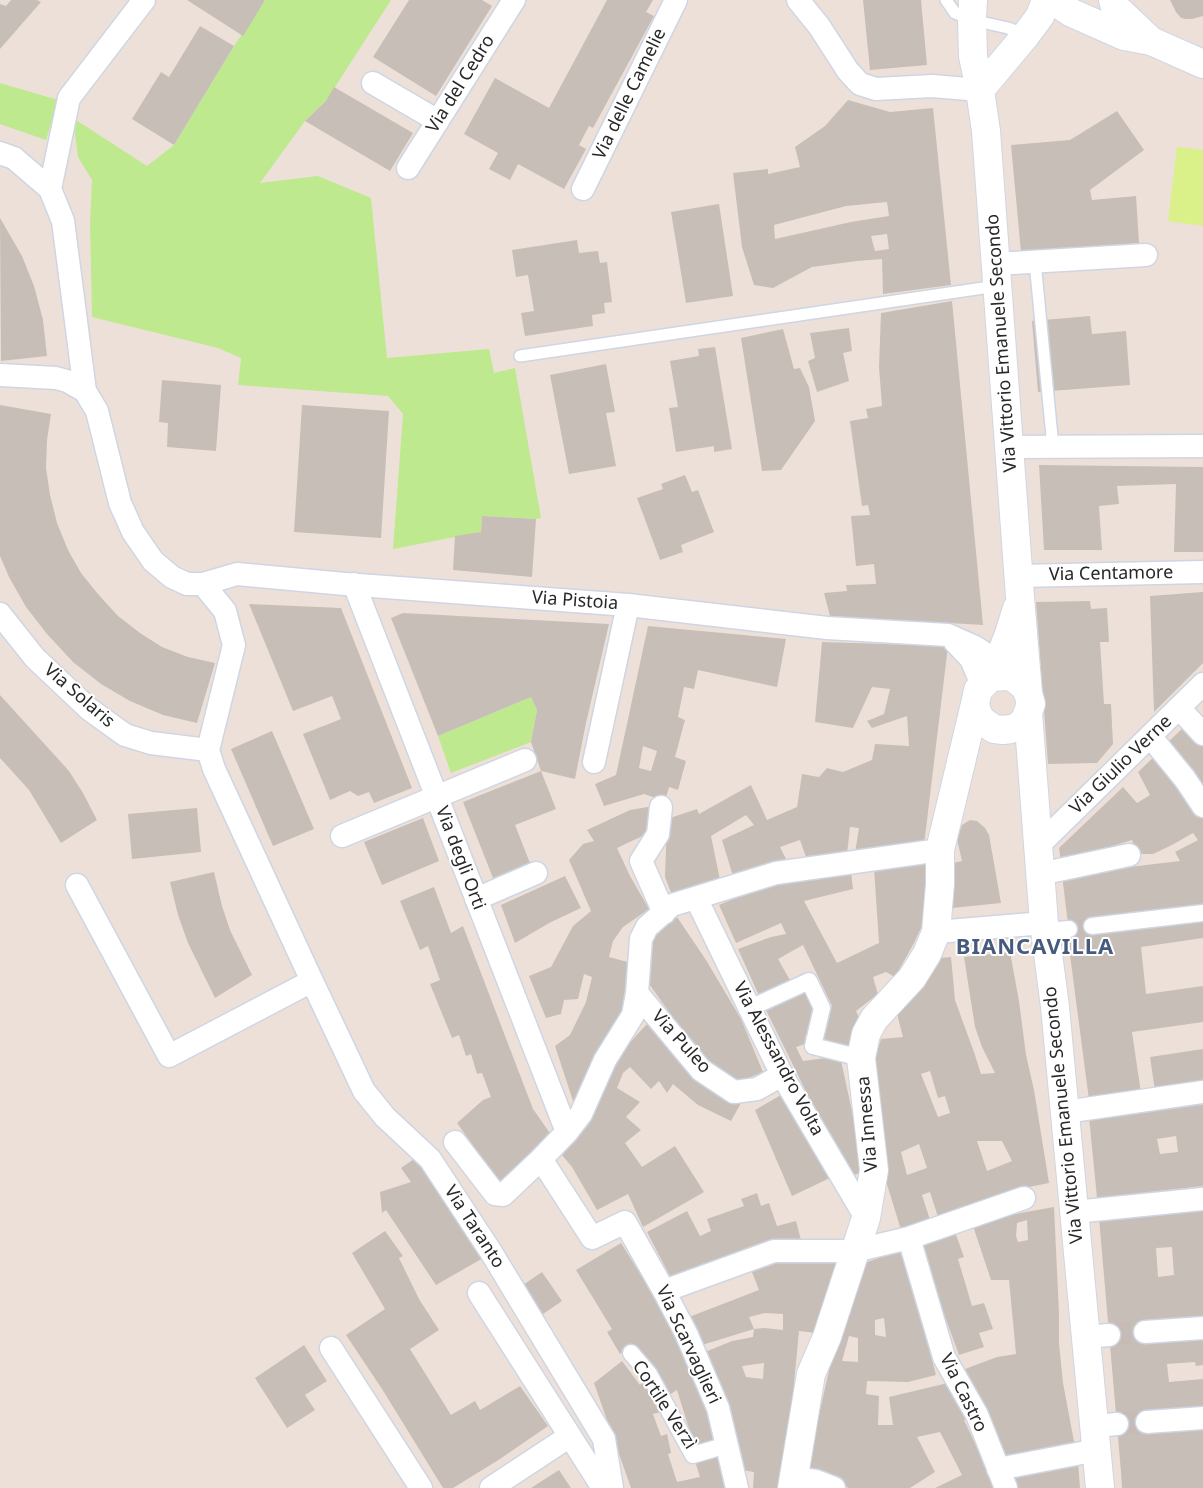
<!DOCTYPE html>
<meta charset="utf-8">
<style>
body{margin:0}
canvas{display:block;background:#ede0d8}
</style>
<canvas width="1203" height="1488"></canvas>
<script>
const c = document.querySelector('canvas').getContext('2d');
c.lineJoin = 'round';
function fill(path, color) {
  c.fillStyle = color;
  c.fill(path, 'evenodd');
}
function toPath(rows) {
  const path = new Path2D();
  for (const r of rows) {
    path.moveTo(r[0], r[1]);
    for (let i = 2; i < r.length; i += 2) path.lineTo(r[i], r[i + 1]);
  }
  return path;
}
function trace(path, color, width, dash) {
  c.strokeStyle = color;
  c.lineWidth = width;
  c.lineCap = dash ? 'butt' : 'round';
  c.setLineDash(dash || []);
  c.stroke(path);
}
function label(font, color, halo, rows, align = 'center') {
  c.font = font + ' "Noto Sans",sans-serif';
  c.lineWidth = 4;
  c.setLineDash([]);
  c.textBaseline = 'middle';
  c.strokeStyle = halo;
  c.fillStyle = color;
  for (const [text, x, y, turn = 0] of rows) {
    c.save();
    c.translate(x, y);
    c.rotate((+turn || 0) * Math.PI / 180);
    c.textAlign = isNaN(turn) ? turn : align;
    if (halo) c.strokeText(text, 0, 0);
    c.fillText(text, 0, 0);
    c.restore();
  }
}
fill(toPath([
 [265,0,391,0,326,101,305,121,260,183,318,176,371,198,387,358,489,349,494,373,515,368,541,518,536,519,482,516,481,532,393,549,403,414,388,396,238,385,241,358,218,348,92,317,90,222,92,180,78,157,73,118,147,166,174,145,234,46],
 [0,83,58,100,46,140,0,124],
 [531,697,537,710,531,742,451,773,438,736]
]), '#bfe98f');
fill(toPath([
 [1177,147,1203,150,1203,226,1168,221]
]), '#daf18a');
fill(toPath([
 [11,0,37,0,41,2,0,49,0,4,6,6],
 [187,0,265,0,243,36],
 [409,0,482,0,492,6,436,96,373,57],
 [607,0,653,0,646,12,654,16,593,128,589,126,579,145,586,149,564,189,518,164,510,180,489,169,498,153,464,134,495,78,549,108],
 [863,0,921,0,927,65,870,70],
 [1170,0,1203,0,1203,16,1192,19,1186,19,1181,18,1176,12],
 [200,26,234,46,174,145,132,119,161,72,169,77],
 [334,87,413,133,390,171,305,121,326,101],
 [848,100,890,112,933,108,951,285,883,294,882,259,857,261,812,267,773,288,754,285,742,247,733,173,768,169,768,174,800,167,795,147,825,126],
 [887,202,889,216,851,222,775,239,774,225,846,206],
 [887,234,889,249,875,251,871,236],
 [1117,111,1144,150,1090,190,1092,200,1136,196,1139,243,1021,252,1011,145,1070,140],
 [719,204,733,296,686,303,671,212],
 [0,218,22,256,34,286,43,320,47,356,1,361],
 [577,240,579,253,598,251,600,263,607,262,612,302,604,303,605,313,592,315,593,326,525,336,521,313,534,311,528,275,516,277,512,250],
 [952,301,983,625,830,616,824,593,847,591,846,585,876,584,874,564,856,566,851,516,870,515,868,505,862,506,850,421,868,418,866,409,882,406,879,367,881,313],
 [1090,316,1092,334,1126,331,1130,385,1038,392,1032,321],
 [849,328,852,351,843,353,849,381,817,392,808,361,815,358,810,333],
 [783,329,794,369,800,368,809,387,815,421,781,470,762,471,741,338],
 [715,347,732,449,714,452,714,446,676,452,669,408,678,407,670,361,699,356,698,349],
 [606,364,615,412,606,413,616,466,569,474,550,375],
 [162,380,221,385,216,451,167,447,168,423,159,422],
 [0,405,51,414,47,440,46,468,50,495,57,523,68,550,81,573,98,594,118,616,140,633,162,647,188,657,215,663,197,723,163,715,130,701,101,684,73,662,47,634,26,607,9,577,0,556],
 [302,405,389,411,381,538,294,532],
 [1039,465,1203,467,1203,552,1174,552,1176,484,1117,486,1119,504,1099,506,1102,550,1044,550],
 [685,475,692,492,698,490,714,532,681,545,683,552,660,560,637,498,663,489,661,484],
 [482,516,536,519,532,577,453,570,455,536,481,532],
 [1203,592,1203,663,1154,712,1150,596],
 [1090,601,1091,609,1107,608,1109,642,1100,642,1104,704,1111,704,1113,744,1097,763,1048,764,1036,602],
 [249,604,341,608,412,788,374,803,369,792,358,796,350,791,330,800,303,734,341,719,332,696,293,711],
 [403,613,609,624,586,723,575,779,541,771,556,809,515,825,530,863,493,878,463,802,541,771,531,742,537,710,531,697,438,736,391,618],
 [648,626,786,639,777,687,698,670,694,689,684,687,678,717,685,720,675,757,686,761,678,790,669,787,665,801,644,794,604,806,595,784,616,775],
 [643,746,657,751,651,771,639,768],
 [822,642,948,646,924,845,855,853,859,828,850,827,847,854,806,857,800,840,780,847,787,861,733,876,722,840,754,825,746,815,711,836,720,880,672,895,665,877,667,819,697,809,699,814,751,785,767,820,797,807,802,774,819,777,827,768,843,772,872,760,875,744,909,746,907,716,872,728,867,721,884,714,890,689,872,687,853,728,815,722],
 [0,695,69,771,83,793,97,820,61,843,29,790,0,758],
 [1185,726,1203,745,1203,797,1166,744],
 [272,731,314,829,273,846,231,749],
 [1158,753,1177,777,1203,818,1203,938,1141,947,1146,994,1203,986,1203,1022,1132,1032,1141,1093,1089,1100,1070,955,1068,924,1062,875,1180,861,1175,852,1198,840,1193,833,1172,845,1153,854,1136,854,1132,840,1061,862,1059,848,1123,787,1137,803,1150,795,1138,772],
 [654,806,651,832,617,848,630,876,649,909,623,927,613,941,609,957,631,963,623,1011,575,1107,555,1046,570,1035,586,1002,592,977,584,974,578,999,564,1000,561,1014,546,1018,529,976,551,967,573,926,591,911,569,860,583,844,594,841,587,830,630,810],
 [197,808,201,852,132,859,128,814],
 [423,818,439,861,382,885,364,842],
 [970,820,977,821,985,828,989,835,1001,903,952,908,953,863,962,861,957,839,962,825],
 [927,861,929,911,914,943,895,977,886,972,873,977,878,994,856,1011,862,1024,854,1025,851,1048,821,1041,832,1006,803,945,778,959,791,982,760,998,738,949,771,937,786,934,781,923,736,943,719,905,775,881,851,871,853,889,804,901,837,963,879,943,874,868],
 [214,872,222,906,230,930,252,975,215,998,188,943,178,915,170,882],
 [565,876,581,908,551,922,515,943,501,905],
 [434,887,451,933,463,926,533,1109,552,1136,499,1182,457,1123,483,1100,491,1097,482,1073,477,1074,471,1054,466,1056,459,1035,452,1038,430,984,440,980,428,946,420,950,400,901],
 [675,914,706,960,741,1019,763,1072,739,1082,719,1074,679,1026,647,981,648,938],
 [1010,952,1019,1001,1026,1055,1034,1090,1049,1183,1024,1188,938,1217,930,1192,922,1195,930,1220,901,1230,886,1181,879,1132,874,1060,881,1039,903,1037,898,1018,898,1009,938,958,951,957,955,1000,975,1055,981,1074,995,1073,982,1047,975,1027,964,957],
 [930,1071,938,1098,945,1096,950,1113,938,1117,921,1074],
 [977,1141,1002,1141,1012,1161,987,1171],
 [919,1144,927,1168,907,1175,901,1152],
 [805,989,814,1010,810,1034,805,1036,808,1043,796,1047,803,1061,840,1056,865,1171,848,1177,764,1006],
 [647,1024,663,1041,714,1085,741,1103,731,1121,698,1105,673,1084,667,1093,659,1081,651,1089,630,1067,623,1073,617,1088,640,1102,626,1117,641,1130,625,1143,642,1167,675,1146,704,1192,643,1227,628,1194,597,1210,572,1167,562,1155,592,1119,599,1100,611,1063],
 [1203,1049,1203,1084,1155,1091,1150,1057],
 [781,1095,832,1177,792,1196,755,1110],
 [1203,1102,1203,1186,1097,1198,1089,1117],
 [1176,1136,1178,1152,1160,1154,1157,1139],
 [417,1157,485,1257,436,1285,386,1210,382,1213,380,1192,411,1182,401,1168],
 [757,1193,761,1206,769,1203,777,1226,796,1221,801,1240,673,1282,647,1232,687,1211,700,1236,711,1231,707,1219,744,1206,741,1199],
 [1054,1207,1059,1314,1059,1343,1063,1383,1075,1447,1003,1462,965,1369,997,1357,1016,1354,1009,1280,991,1280,973,1226,1015,1214],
 [1027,1220,1028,1240,1018,1242,1016,1236,1017,1223],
 [1203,1208,1203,1365,1196,1366,1195,1362,1167,1364,1169,1382,1203,1379,1203,1488,1122,1488,1121,1472,1099,1218],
 [1172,1247,1174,1275,1158,1277,1156,1248],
 [385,1231,403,1256,399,1258,419,1299,439,1330,410,1349,451,1415,475,1401,480,1410,520,1386,548,1426,500,1459,453,1488,443,1488,382,1389,346,1335,385,1309,352,1253],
 [955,1232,964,1257,958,1259,972,1306,984,1303,993,1329,979,1333,984,1347,959,1355,919,1246],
 [621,1243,696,1363,719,1441,695,1448,677,1390,669,1395,653,1368,634,1345,620,1354,607,1332,612,1329,576,1270],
 [903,1249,936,1375,908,1382,867,1381,866,1394,879,1396,878,1425,893,1425,889,1397,952,1382,968,1418,964,1420,996,1488,935,1488,962,1475,940,1432,917,1437,935,1472,910,1488,849,1488,807,1468,830,1366,862,1264],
 [884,1318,886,1337,875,1335,875,1320],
 [849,1336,858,1338,858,1362,842,1361],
 [775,1258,839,1258,816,1333,799,1331,784,1488,753,1488,754,1472,742,1470,705,1352,732,1341,753,1337,754,1329,764,1328,783,1330,783,1314,765,1313,749,1317,754,1329,702,1345,689,1317,759,1290,750,1267],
 [764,1363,763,1379,746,1377,742,1366],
 [542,1272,562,1301,543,1314,523,1285],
 [304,1345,327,1381,305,1395,315,1410,287,1428,255,1378],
 [622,1361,640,1385,646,1379,661,1412,653,1414,661,1436,667,1434,671,1453,668,1454,677,1482,700,1477,695,1461,723,1454,729,1488,631,1488,594,1383],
 [1078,1461,1080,1488,1014,1488,1008,1472],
 [559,1470,571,1488,531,1488]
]), '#c7bfb7');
trace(toPath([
 [1069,929,1092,926]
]), '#c6bbb5', 16, [16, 8]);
trace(toPath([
 [1109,1335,1145,1332],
 [1117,1424,1147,1422]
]), '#c6bbb5', 22, [22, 11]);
const service = toPath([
 [946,0,955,13,972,20,1008,28,1026,35],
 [1035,262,1053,447],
 [520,356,997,286]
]);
const pedestrian = toPath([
 [1092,926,1203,913],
 [1045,931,1069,929],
 [750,1008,809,981,822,1008,813,1046,861,1058],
 [631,1353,649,1374,693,1455,727,1445]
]);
const minor = toPath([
 [798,0,819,26,848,71,860,84,876,89,932,86,980,90],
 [373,83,438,121],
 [0,153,14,158,50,189,63,221,85,391],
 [408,168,514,0],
 [50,189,69,98,144,0],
 [583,189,676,0],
 [996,264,1146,255],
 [0,375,56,378,67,381,85,391,97,411,120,503,133,532,153,561,172,577,187,584,203,584,237,574,345,584,628,605,827,628,948,635,975,647,998,662,1010,674],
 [1009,447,1203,446],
 [1019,576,1203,572],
 [203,584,225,611,234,645,208,750,214,769,312,981,364,1091,385,1117,430,1159,491,1252,604,1439,612,1488],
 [354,584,567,1132],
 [0,614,35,658,89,709,125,735,151,743,208,750],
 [954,641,971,659,982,685],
 [1179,708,1203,734],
 [1150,736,1185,779,1203,806],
 [594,762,628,605],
 [661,807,658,834,641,861,664,913],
 [342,836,525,760],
 [1038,846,1203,684],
 [1040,874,1129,855],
 [77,885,169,1056,312,981],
 [696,898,782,1075,866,1218],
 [476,899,536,873],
 [936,932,1044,923],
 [637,993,701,1070,734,1092,757,1089,782,1075],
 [1065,1112,1203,1092],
 [455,1142,495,1194,503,1195,541,1159],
 [1074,1212,1203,1199],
 [909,1238,944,1357,977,1415,1006,1488],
 [664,1291,774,1251,854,1251,909,1238,1024,1198],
 [479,1293,603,1488],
 [1145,1332,1203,1328],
 [1086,1337,1109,1335],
 [331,1348,421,1488],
 [1147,1422,1203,1418],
 [1095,1426,1117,1424],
 [998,1469,1097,1450],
 [794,1478,816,1481,834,1488],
 [491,1488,570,1436],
 [737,1488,718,1408,686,1333,664,1291,625,1222,592,1238,541,1159,567,1132,581,1114,605,1060,633,1015,637,993,641,939,647,927,672,905,776,873,940,850]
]);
const tertiary = toPath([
 [973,0,972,20,973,56,980,90,986,131,1020,597,1028,693,1031,704,1025,720,1019,726,1011,729,1003,730,994,729,981,720,977,712,975,704,978,690,988,680,993,677,1007,676,1014,678,1025,687,1028,693],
 [1052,0,1072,13,1124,36,1151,41,1203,64],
 [1113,0,1115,7,1151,41],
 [980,90,1026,35,1040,16,1046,0],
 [988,680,998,662,1009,634,1017,608],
 [1028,713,1044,923,1055,1007,1100,1488],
 [792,1488,811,1374,827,1337,866,1218,874,1170,861,1058,866,1034,874,1019,912,978,927,954,936,932,940,884,940,850,975,704]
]);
trace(service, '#ced6e3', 14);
trace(pedestrian, '#ced6e3', 19);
trace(minor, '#ced6e3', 25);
trace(tertiary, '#ced6e3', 30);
trace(service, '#fff', 11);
trace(pedestrian, '#fff', 16);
trace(minor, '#fff', 22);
trace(tertiary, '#fff', 28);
label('18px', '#282828', '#fff', [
 ["Via del Cedro",461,84,-58],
 ["Via delle Camelie",630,94,-64],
 ["Via Vittorio Emanuele Secondo",1002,343,-94],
 ["Via Centamore",1111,574,-1],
 ["Via Pistoia",575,601,4],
 ["Via Solaris",79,696,41],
 ["Via Giulio Verne",1121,765,-44],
 ["Via degli Orti",460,858,69],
 ["Via Puleo",681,1042,48],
 ["Via Alessandro Volta",778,1059,62],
 ["Via Vittorio Emanuele Secondo",1064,1115,-96],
 ["Via Innessa",868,1124,-95],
 ["Via Taranto",474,1227,57],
 ["Via Scarvaglieri",688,1345,65],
 ["Via Castro",963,1393,64],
 ["Cortile Verzì",664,1405,57]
]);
c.letterSpacing = '1px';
label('bold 22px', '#455a7d', '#fff', [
 ["BIANCAVILLA",1035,948]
]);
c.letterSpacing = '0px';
</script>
